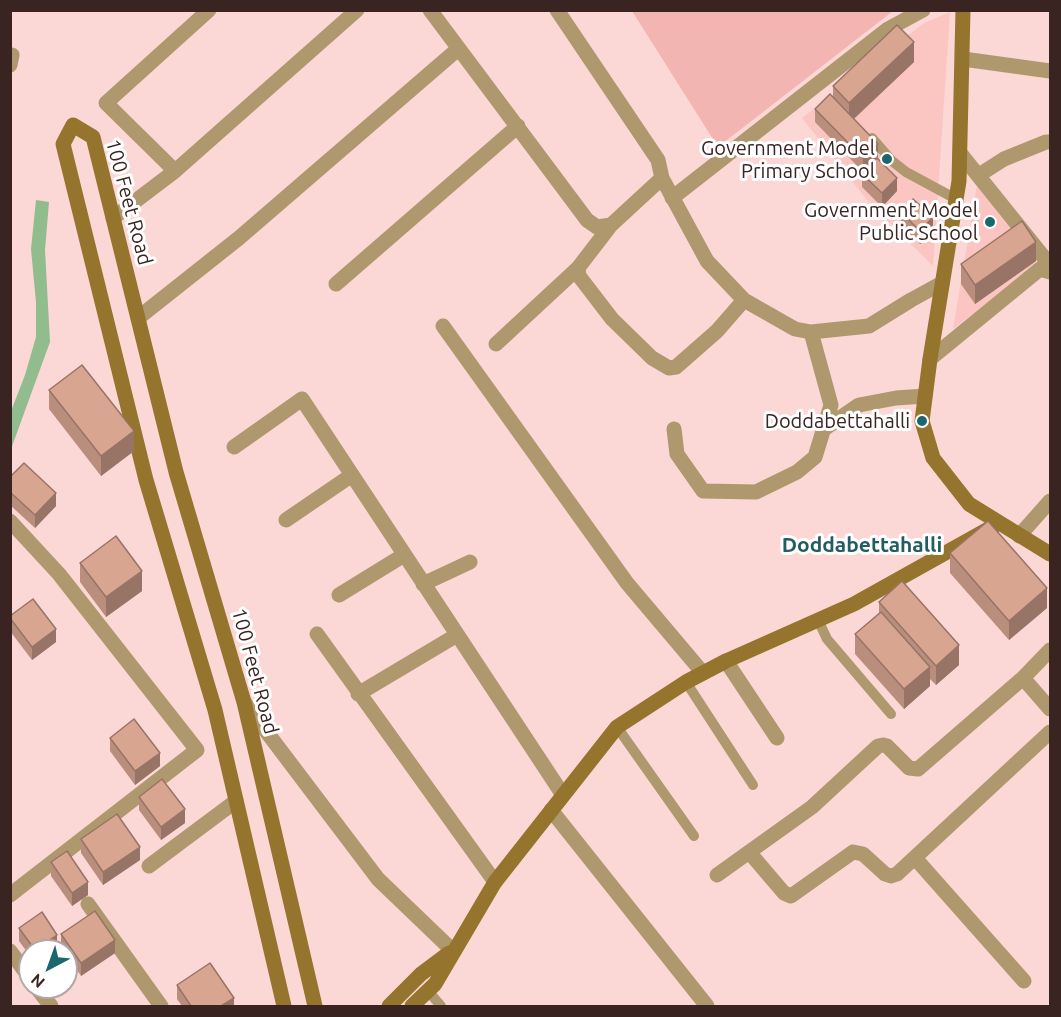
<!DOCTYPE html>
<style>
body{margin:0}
#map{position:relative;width:1061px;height:1017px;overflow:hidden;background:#fbd7d5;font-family:Ubuntu,sans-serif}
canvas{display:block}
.frame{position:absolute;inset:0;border:12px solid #392422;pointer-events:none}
.north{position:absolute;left:18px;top:939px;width:60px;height:60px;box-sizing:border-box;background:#fff;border:2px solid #b0a7a7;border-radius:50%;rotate:221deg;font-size:16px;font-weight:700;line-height:24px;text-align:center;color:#392422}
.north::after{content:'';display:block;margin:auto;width:21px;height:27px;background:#1a676d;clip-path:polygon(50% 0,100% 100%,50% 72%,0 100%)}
</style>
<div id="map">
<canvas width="1061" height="1017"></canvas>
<div class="frame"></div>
<div class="north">N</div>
</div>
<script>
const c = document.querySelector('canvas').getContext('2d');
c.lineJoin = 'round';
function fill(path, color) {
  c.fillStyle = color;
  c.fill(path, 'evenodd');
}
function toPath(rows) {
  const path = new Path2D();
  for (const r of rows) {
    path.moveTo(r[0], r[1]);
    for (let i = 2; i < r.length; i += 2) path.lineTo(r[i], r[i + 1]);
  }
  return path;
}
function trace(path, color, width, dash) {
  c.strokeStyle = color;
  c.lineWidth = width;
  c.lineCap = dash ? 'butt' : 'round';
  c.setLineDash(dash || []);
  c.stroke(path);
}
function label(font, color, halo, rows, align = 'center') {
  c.font = font + ' Ubuntu,sans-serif';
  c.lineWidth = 6;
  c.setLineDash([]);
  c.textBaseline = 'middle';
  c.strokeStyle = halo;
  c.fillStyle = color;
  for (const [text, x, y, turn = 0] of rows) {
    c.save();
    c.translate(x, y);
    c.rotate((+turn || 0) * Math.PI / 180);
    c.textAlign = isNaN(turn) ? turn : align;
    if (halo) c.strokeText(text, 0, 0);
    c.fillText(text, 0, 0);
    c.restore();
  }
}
fill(toPath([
 [950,12,933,266,867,200,802,118,924,23],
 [978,179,1041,264,953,329]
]), '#fbc5c2');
fill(toPath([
 [632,11,893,11,718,147]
]), '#f3b5b2');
fill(toPath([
 [36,200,49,202,45,250,50,342,11,449,11,411,25,375,36,337,36,302,31,249]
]), '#91bc8d');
trace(toPath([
 [872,138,892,161,906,172,956,199],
 [818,620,827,639,891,714],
 [686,682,753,785],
 [617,727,694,836],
 [428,991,441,1006]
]), '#af986e', 10);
trace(toPath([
 [430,10,587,220,597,227,611,225,662,178,658,160,557,10],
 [963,59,1050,71],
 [10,65,12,55],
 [960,153,1050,265],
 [175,171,106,103,209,10],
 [979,175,1004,159,1046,142,1050,142],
 [662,178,707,261,744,300,795,329,811,332,869,326,911,300,942,283],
 [672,198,888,29,923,10],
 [113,218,175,171,357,10],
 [611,225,578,268,579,276,612,319,652,358,669,368,676,367,717,331,744,300],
 [336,284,518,126],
 [138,318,239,238,458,49],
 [443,326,627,583,703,673],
 [496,344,578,268],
 [930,359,1040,269,1050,272],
 [674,429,677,454,703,491,756,492,797,472,815,457,831,405,811,332],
 [824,429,859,405,896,398,925,396],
 [234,447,302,399,563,795],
 [286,520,352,475],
 [10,521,59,574,197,750,10,895],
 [1019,536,1050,501],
 [423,584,470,562],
 [339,595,404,555],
 [317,634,495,882],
 [1050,650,1023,678,1050,709],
 [726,661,777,738],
 [358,694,457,635],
 [244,702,378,879,453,951],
 [551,810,707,1006],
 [749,852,784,893,791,896,853,852,863,854,885,874,891,876,897,874,1050,732],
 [915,858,1024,981],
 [149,866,236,801],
 [717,875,812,807,878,746,883,745,887,746,909,768,918,769,1023,678],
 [88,904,161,1006],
 [10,951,30,978],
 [36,987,51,1006]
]), '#af986e', 15);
trace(toPath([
 [963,10,959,181,930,359,922,421,933,458,969,504,1050,554],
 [284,1006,215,710,146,480,63,144,73,125,93,137,176,472,244,702,315,1006],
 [389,1006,421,974,449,953],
 [412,1006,435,984,495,882,617,727,686,682,726,661,854,604,999,523]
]), '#95742e', 15);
fill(toPath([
 [914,62,854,119,878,157,863,172,815,122,815,109,833,97,833,86],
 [862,174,897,191,882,207,862,187],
 [901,212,933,231,920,244,901,225],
 [1036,261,975,304,961,284,961,264],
 [49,390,134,451,101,476,49,409],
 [10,477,56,506,35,528,10,505],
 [950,553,1047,608,1009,640,950,573],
 [80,563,142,591,106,617,80,582],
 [879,602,959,665,936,685,930,679,930,686,904,709,855,654,855,634,879,613],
 [10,616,56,642,32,660,10,631],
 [110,738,160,766,135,785,110,751],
 [139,797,185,823,161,840,139,810],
 [81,839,140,860,103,885,81,853],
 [51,862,88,895,72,906,51,876],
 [19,928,57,949,54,951,30,951,30,956,19,941],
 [61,934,115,953,81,976,66,954,66,951,64,951,61,947],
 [177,985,234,1006,182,1006,177,999]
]), '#ba8e7d');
fill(toPath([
 [914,42,914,62,849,123,849,103],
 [878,144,878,157,863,172,863,158],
 [897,178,897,191,882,207,882,193],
 [933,217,933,231,920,244,920,231],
 [1036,242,1036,261,975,304,975,285],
 [134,431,134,451,101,476,101,456],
 [56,493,56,506,35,528,35,515],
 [142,571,142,591,106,617,106,597],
 [1047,588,1047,608,1009,640,1009,621],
 [56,629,56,642,32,660,32,647],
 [959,645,959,665,936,685,936,666],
 [930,667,930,686,904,709,904,689],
 [160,753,160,766,135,785,135,771],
 [185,809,185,823,161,840,161,827],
 [140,847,140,860,103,885,103,872],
 [88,882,88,895,72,906,72,893],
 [57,935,57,949,54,951,35,951],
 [115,940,115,953,81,976,81,963],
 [234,998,234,1006,221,1006]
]), '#977466');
const building = toPath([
 [897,25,914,42,849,103,833,86,897,25],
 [830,94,878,144,863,158,815,109,830,94],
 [877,158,897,178,882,193,862,174,877,158],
 [913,199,933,217,920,231,901,212,913,199],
 [1022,221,1036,242,975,285,961,264,1022,221],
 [82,365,134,431,101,456,49,390,82,365],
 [24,463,56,493,35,515,10,492,10,477,24,463],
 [988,521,1047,588,1009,621,950,553,988,521],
 [116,536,142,571,106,597,80,563,116,536],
 [902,581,959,645,936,666,879,602,902,581],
 [33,599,56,629,32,647,10,618,10,616,33,599],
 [881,612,930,667,904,689,855,634,881,612],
 [134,719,160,753,135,771,110,738,134,719],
 [162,779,185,809,161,827,139,797,162,779],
 [117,814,140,847,103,872,81,839,117,814],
 [67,851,88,882,72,893,51,862,67,851],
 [95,911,115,940,81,963,61,934,95,911],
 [42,912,57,935,35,950,19,928,42,912],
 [210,963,234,998,221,1006,191,1006,177,985,210,963]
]);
fill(building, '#d8a591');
trace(building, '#977466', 1.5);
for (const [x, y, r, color] of [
 [887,159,6,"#1a676d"],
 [990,222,6,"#1a676d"],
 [922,421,6,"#1a676d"]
]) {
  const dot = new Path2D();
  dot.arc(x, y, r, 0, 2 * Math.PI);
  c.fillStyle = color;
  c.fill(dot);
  trace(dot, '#fff', 2);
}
label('20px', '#392422', '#fff', [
 ["Government Model",875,148],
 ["Primary School",875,171],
 ["Government Model",978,210],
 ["Public School",978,233],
 ["Doddabettahalli",910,421]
], 'right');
label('20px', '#392422', '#fff', [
 ["100 Feet Road",129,202,75],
 ["100 Feet Road",255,671,75]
]);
label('bold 21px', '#235d62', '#fff', [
 ["Doddabettahalli",862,545]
]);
</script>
